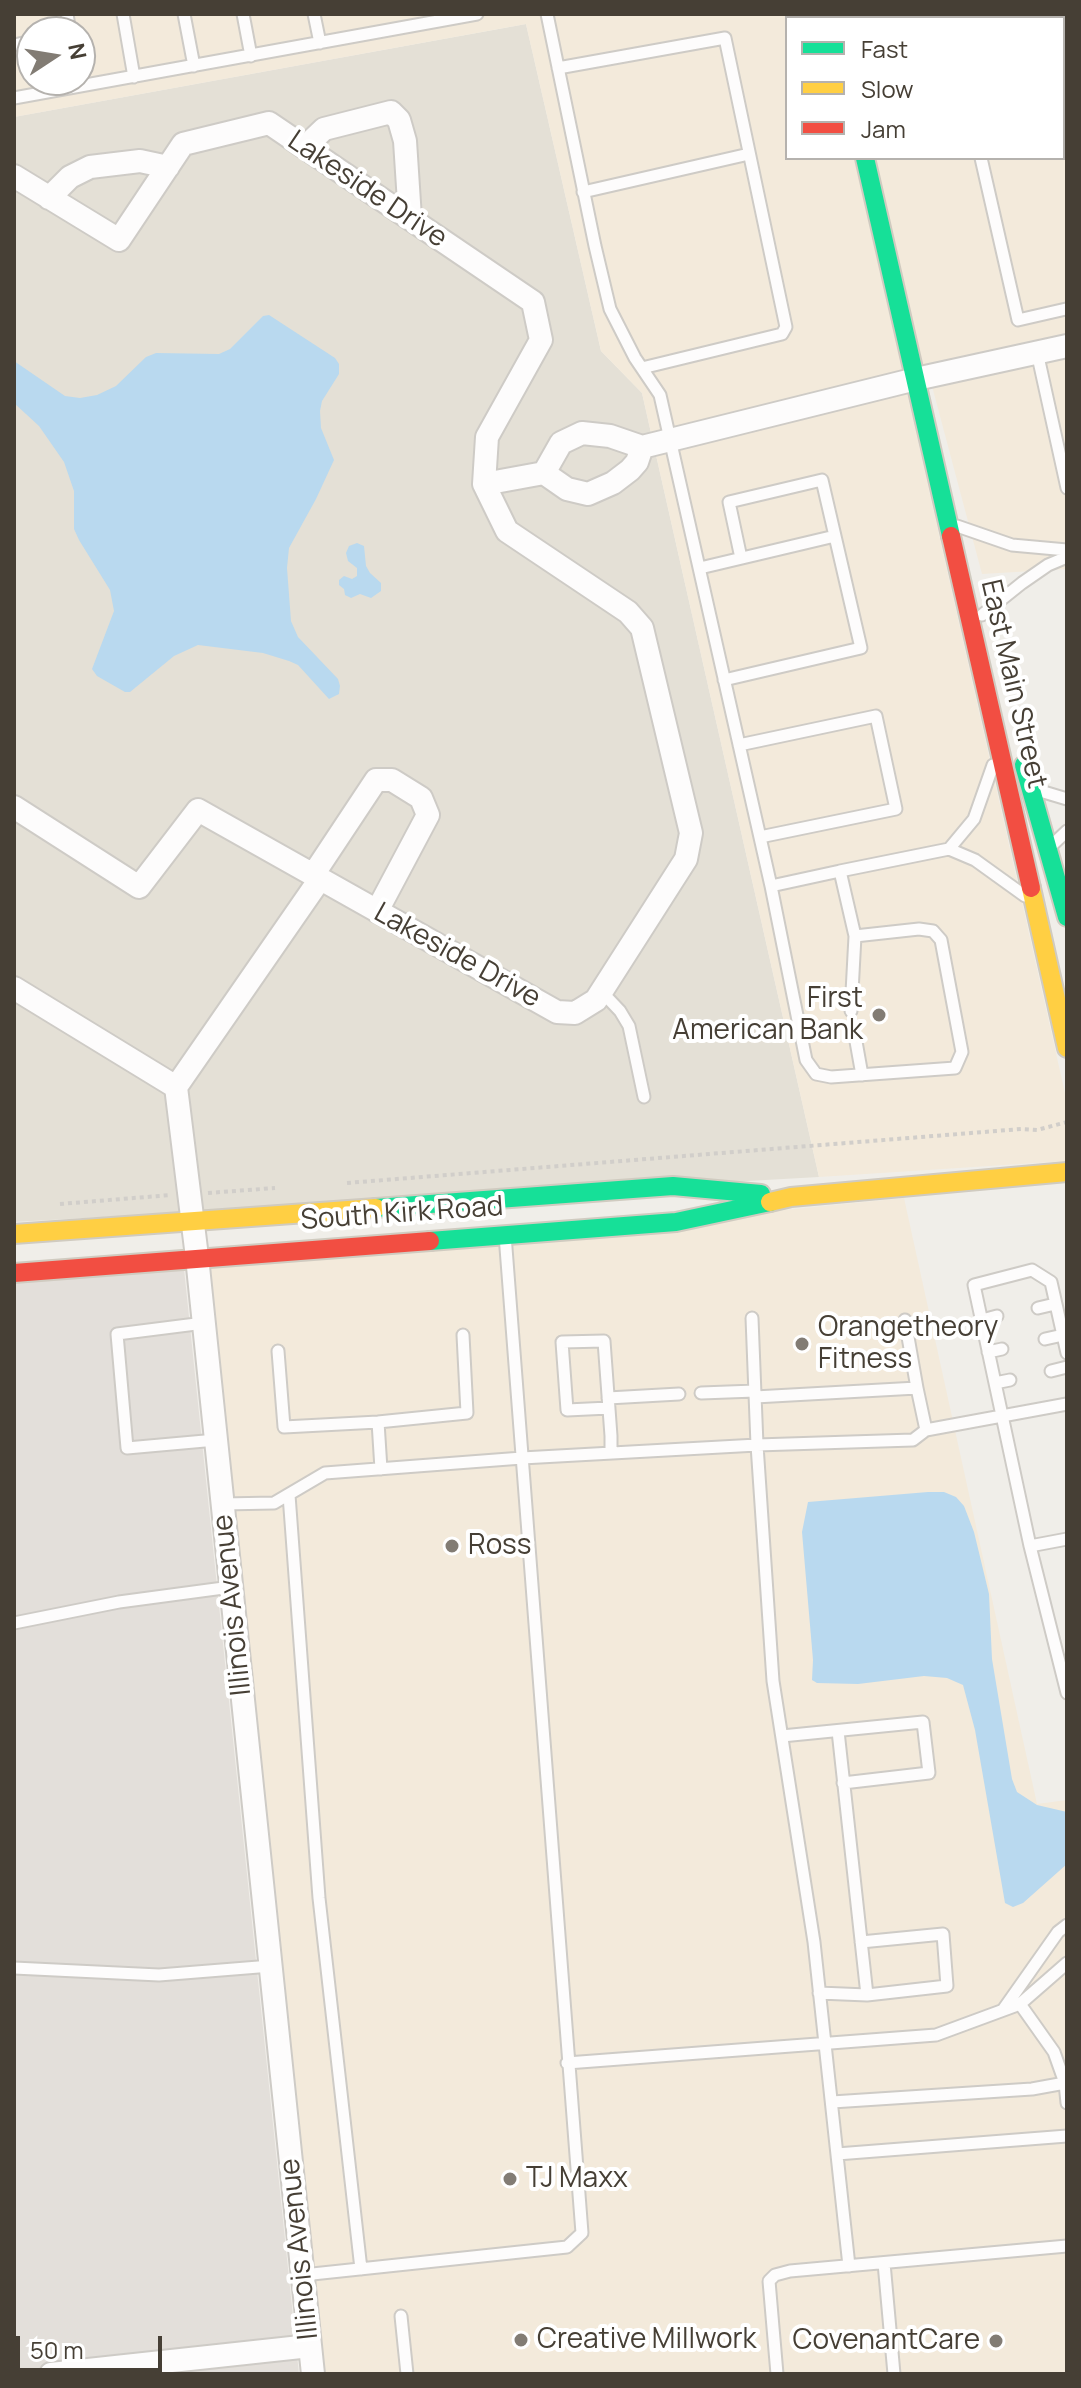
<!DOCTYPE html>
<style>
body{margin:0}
#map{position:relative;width:1081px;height:2388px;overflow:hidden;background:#f0eee9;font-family:Manrope,sans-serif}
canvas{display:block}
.frame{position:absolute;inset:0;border:16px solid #463f35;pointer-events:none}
.legend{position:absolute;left:785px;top:16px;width:280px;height:144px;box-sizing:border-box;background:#fff;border:2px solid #b5b2ae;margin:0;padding:10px 14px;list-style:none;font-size:24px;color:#463f35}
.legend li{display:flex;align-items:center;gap:16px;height:40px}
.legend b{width:40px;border:2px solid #b5b2ae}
.north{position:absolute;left:16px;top:16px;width:80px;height:80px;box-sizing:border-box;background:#fff;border:2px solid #b5b2ae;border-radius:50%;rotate:78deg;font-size:22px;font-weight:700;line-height:32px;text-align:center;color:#463f35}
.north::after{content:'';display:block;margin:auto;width:28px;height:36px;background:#827c74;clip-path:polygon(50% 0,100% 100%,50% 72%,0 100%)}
.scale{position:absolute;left:16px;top:2336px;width:146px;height:36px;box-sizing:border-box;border:4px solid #463f35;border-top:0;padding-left:10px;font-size:24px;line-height:28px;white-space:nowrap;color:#463f35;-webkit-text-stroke:6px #fff;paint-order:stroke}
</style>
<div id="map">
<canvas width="1081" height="2388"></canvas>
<div class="frame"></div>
<ul class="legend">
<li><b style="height:10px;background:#16e098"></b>Fast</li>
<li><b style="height:10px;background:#ffcf43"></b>Slow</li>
<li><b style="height:10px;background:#f24e42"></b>Jam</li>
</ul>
<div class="north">N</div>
<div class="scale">50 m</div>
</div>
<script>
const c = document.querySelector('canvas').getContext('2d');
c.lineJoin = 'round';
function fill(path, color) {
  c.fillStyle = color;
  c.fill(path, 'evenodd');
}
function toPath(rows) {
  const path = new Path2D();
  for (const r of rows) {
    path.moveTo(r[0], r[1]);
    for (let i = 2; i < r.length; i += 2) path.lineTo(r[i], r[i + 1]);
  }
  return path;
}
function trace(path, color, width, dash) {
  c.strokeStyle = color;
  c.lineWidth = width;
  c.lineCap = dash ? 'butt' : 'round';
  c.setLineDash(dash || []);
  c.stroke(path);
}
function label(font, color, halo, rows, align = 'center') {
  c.font = font + ' Manrope,sans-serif';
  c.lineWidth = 8;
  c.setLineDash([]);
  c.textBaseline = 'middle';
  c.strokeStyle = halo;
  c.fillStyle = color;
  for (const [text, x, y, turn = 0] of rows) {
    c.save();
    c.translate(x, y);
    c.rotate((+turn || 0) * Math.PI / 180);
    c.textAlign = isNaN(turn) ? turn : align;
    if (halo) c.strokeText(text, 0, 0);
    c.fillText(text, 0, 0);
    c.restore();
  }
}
fill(toPath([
 [526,24,601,351,642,393,819,1177,14,1222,14,117]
]), '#e4e0d6');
fill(toPath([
 [14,14,821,14,822,18,787,18,787,158,854,158,1067,1102,1067,1161,819,1177,642,393,601,351,526,24,14,117],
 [32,32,80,32,80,80,32,80],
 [841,14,1067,14,1067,337,923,370,874,158,1063,158,1063,18,842,18],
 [1067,352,1067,569,982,574,932,386],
 [904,1198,1037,1804,1067,1800,1067,2374,322,2374,207,1268]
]), '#f3eadb');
fill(toPath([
 [184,1269,299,2374,14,2374,14,1283]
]), '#e3dfda');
fill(toPath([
 [269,315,335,358,339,364,339,374,322,401,320,411,321,428,334,460,316,499,289,548,287,568,291,621,298,637,338,679,340,686,339,694,329,699,298,665,289,661,263,653,198,645,174,656,130,692,125,692,97,676,92,669,114,611,110,590,79,540,74,529,74,491,64,462,39,426,14,403,14,361,65,396,80,398,97,395,116,386,146,357,156,353,219,354,230,349,263,316],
 [357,543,364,546,366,566,370,573,381,583,381,591,371,598,360,594,351,598,345,595,344,589,339,585,339,580,344,576,352,579,357,576,357,568,348,561,346,553,349,546],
 [928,1492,944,1492,956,1497,964,1506,974,1532,989,1594,992,1659,1012,1779,1017,1792,1037,1805,1067,1812,1067,1864,1023,1903,1013,1907,1005,1903,975,1730,963,1685,947,1678,924,1676,858,1684,817,1683,812,1680,813,1660,802,1532,808,1502]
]), '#b9d9ef');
const lane = toPath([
 [67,14,70,32],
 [123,14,134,77],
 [184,14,194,66],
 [243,14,251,56],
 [314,14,320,43],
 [547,14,595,246,610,309,635,358,660,395,771,886,806,1060,816,1074,831,1077,955,1068,962,1052,941,940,933,931,919,929,855,936,840,871,771,886],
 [985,14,986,18],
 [1039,18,1043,17],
 [14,45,32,41],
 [558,68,725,38,786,327,782,334,642,368],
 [1063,71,1067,70],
 [14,98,477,14],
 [1063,122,1067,121],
 [981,158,1018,320,1066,309],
 [583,192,749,154],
 [1037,352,1067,488],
 [957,526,1012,545,1067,550],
 [700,568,835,536,822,480,729,502,741,558],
 [982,615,1022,583,1048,565,1067,557],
 [724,680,861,648,835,536],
 [739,745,876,716,896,809,760,837],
 [1037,790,1067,799],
 [1051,846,1067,831],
 [949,849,974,819,993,765],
 [840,871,949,849,975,860,1025,896],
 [602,992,620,1011,629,1026,644,1097],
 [851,1011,855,936],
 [855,1036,862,1075],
 [1038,1308,1055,1304],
 [752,1318,757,1445,773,1681,814,1942,849,2266],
 [905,1320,917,1388],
 [982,1320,997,1316],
 [204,1323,117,1334,127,1448,216,1440],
 [1045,1339,1063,1335],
 [278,1351,284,1427,378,1422,467,1413,463,1335],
 [988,1352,1002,1349],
 [1067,1353,1051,1282,1032,1270,974,1285,1030,1546,1067,1539],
 [1051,1371,1067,1367],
 [995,1383,1010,1380],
 [701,1393,755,1391],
 [608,1398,679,1394],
 [609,1408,567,1410,562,1342,604,1341,611,1436,611,1453],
 [378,1422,381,1469],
 [926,1430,1067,1404],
 [289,1495,319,1898,361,2269],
 [223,1504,274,1503,325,1473,522,1458,757,1445,913,1440,926,1430,917,1388,755,1397],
 [1030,1546,1067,1693],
 [14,1623,119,1602,231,1587],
 [782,1736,923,1722,929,1773,843,1783],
 [861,1942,943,1934,947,1986,867,1995],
 [14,1968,159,1975,271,1966],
 [819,1993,867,1995,838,1731],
 [1020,2004,1054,2052,1065,2083,1067,2103],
 [1003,2010,1058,1932,1067,1925],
 [567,2063,936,2035,1020,2004,1067,1963],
 [832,2102,1032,2089,1065,2083],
 [837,2154,1067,2136],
 [884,2263,894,2374],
 [303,2275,567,2247,582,2233,505,1235],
 [401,2316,407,2374],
 [777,2374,769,2281,775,2275,790,2271,1067,2246]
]);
const street = toPath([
 [305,147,324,129,391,112,399,120,405,141,410,218],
 [14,176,119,240,183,144,269,123,533,302,541,340,487,437,484,484,507,531,628,612,642,628,691,833,686,859,596,1000,575,1013,557,1012,198,810,139,887,14,807],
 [49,198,70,177,90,167,140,161,168,167],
 [544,473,561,443,582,433,610,436,642,447,916,379,1067,346],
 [484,484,544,473,567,489,588,494,613,483,630,470,637,462,642,447],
 [313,875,376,780,392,780,421,798,428,815,377,911],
 [14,988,176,1087],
 [51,2374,310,2346],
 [313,2374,197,1257,176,1087,320,879]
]);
const fast = toPath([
 [832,14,833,18],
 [865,158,951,536],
 [1024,765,1067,917],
 [376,1208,673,1186,761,1194],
 [430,1241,676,1222,770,1202]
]);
const slow = toPath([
 [1031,888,1067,1048],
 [770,1202,791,1197,1067,1172],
 [14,1234,376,1208]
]);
const jam = toPath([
 [951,536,1031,888],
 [14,1273,430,1241]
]);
trace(lane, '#cecbc6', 15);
trace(street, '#cecbc6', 26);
trace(fast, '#d0cbc0', 22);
trace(slow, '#d0cbc0', 22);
trace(jam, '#d0cbc0', 22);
trace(toPath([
 [347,1183,1021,1129,1037,1130,1067,1122],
 [208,1193,275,1188],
 [60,1204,171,1195]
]), '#d1ceca', 4, [4, 4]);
trace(lane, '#fdfcfc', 11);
trace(street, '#fdfcfc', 22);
trace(fast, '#16e098', 18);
trace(slow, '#ffcf43', 18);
trace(jam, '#f24e42', 18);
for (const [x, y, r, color] of [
 [879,1015,8,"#827c74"],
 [802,1344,8,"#827c74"],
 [452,1546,8,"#827c74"],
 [510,2179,8,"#827c74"],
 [521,2340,8,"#827c74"],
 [996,2341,8,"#827c74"]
]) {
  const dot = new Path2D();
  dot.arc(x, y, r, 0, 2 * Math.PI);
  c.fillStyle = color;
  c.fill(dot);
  trace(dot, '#fff', 3);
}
label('28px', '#463f35', '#fff', [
 ["Lakeside Drive",367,190,34],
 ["East Main Street",1013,684,77],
 ["Lakeside Drive",457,956,29],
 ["South Kirk Road",402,1214,-4],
 ["Illinois Avenue",233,1605,-96],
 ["Illinois Avenue",300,2249,-96]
]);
label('28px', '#463f35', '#fff', [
 ["First",863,999,"right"],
 ["American Bank",863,1031,"right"],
 ["Orangetheory",818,1328],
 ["Fitness",818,1360],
 ["Ross",468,1546],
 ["TJ Maxx",526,2179],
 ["Creative Millwork",537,2340],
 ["CovenantCare",980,2341,"right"]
], 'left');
</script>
